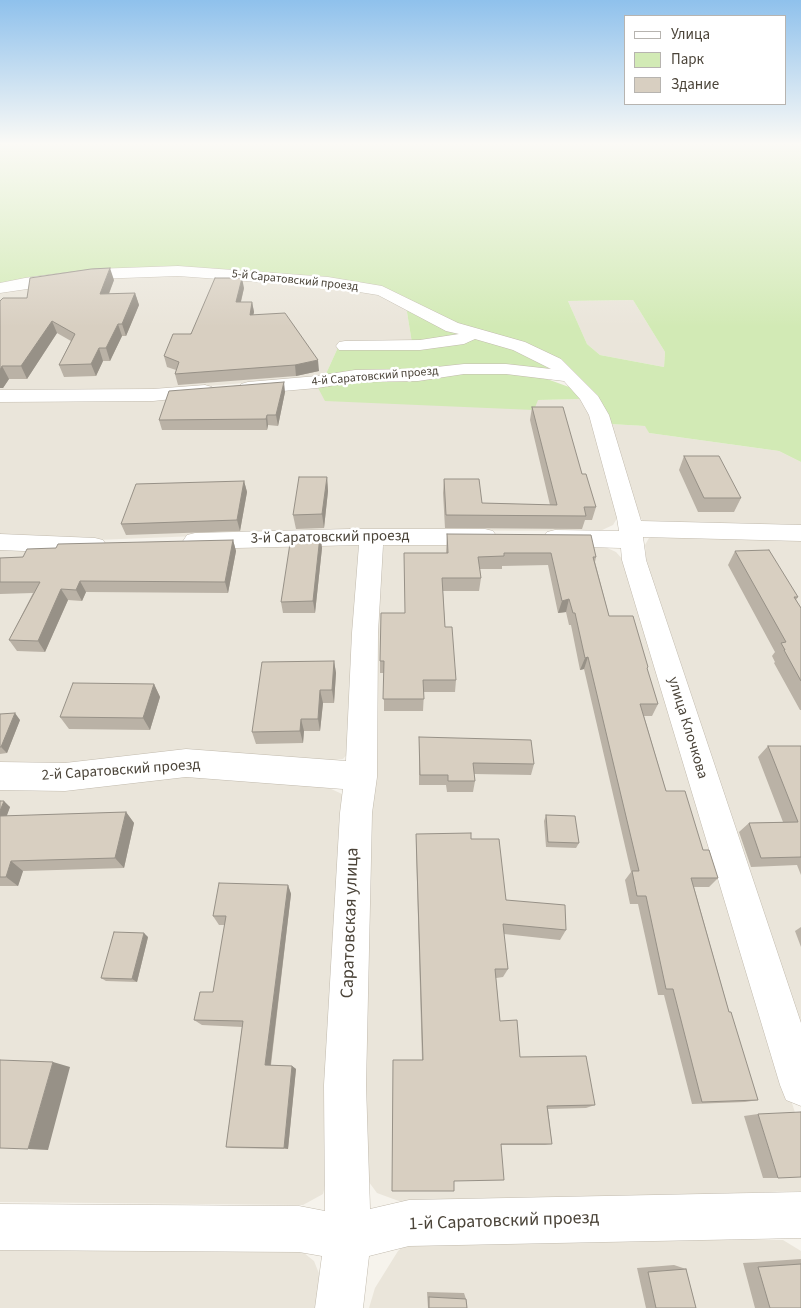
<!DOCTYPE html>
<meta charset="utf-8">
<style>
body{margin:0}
#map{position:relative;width:801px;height:1308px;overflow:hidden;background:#f6f3ec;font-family:"Source Sans 3",sans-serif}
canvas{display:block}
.legend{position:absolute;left:624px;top:15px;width:162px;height:90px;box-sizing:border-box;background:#fff;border:1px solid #b7b4b0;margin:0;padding:6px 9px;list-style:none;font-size:15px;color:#4b4439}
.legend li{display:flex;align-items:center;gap:10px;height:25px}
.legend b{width:25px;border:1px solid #b7b4b0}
</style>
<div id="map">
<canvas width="801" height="1308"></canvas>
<ul class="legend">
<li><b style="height:6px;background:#fff"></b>Улица</li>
<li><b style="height:14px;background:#d2eab5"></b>Парк</li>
<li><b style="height:14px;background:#d8cfc1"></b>Здание</li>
</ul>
</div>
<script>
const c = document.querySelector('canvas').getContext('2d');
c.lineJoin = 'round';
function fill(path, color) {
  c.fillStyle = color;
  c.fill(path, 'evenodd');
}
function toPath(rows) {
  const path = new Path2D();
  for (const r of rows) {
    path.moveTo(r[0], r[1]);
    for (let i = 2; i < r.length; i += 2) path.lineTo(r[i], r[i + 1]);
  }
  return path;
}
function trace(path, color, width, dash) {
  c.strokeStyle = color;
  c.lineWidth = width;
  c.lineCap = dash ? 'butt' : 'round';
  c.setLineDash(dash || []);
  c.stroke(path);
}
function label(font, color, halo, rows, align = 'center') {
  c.font = font + ' "Source Sans 3",sans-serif';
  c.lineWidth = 5;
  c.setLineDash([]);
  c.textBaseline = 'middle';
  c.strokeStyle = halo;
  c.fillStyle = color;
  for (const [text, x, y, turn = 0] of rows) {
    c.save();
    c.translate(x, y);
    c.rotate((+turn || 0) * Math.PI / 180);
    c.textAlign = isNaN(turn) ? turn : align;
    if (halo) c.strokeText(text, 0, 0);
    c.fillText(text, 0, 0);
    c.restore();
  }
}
fill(toPath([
 [178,273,322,286,381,294,406,306,412,343,340,343,325,376,139,392,0,392,0,291,25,285],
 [633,300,665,352,664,367,600,355,587,344,568,301],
 [317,386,538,400,582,399,595,420,619,515,613,525,600,531,348,530,96,540,0,538,0,399],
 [610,424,646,426,649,433,779,451,801,462,801,527,644,523,640,517],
 [658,533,801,537,801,1028,705,755,646,560,645,545,649,538],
 [397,541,603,546,616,552,624,561,801,1132,801,1191,407,1204,377,1193,363,1174,368,810,377,746,374,634,380,552,385,545],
 [356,544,363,550,353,748,343,759,328,761,68,766,0,765,0,549],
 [182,773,327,787,342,794,348,808,329,1171,323,1194,303,1205,0,1202,0,784],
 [416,1235,783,1240,801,1251,801,1308,369,1308,375,1288,398,1251],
 [0,1245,299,1249,314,1261,324,1286,323,1308,0,1308]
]), '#eae5da');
fill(toPath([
 [0,144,801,144,801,462,779,451,649,433,645,426,610,424,595,397,577,375,546,369,325,376,340,343,412,343,406,306,422,309,405,297,385,288,180,268,0,286],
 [633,300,665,352,664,367,600,355,587,344,568,301],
 [464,372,506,372,547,379,569,387,582,399,538,400,534,410,325,401,317,386]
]), '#d2eab5');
const minor = toPath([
 [178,266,328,277,382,286,458,323,525,342,561,359,598,396,609,415,641,521,801,525,801,541,643,537,646,560,801,1023,801,1106,786,1100,780,1085,622,560,621,548,555,546,547,544,543,538,547,532,555,530,619,531,617,518,589,415,580,399,564,381,506,374,464,374,418,381,355,382,317,388,248,394,241,392,239,388,241,384,248,382,317,376,355,370,418,369,464,364,506,364,551,369,513,350,475,339,464,344,420,350,339,350,336,346,339,342,345,341,420,340,459,334,446,331,378,295,328,287,178,276,95,279,0,293,0,283,25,278,95,269,178,266],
 [205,385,212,387,214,391,212,395,153,401,0,402,0,390,153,389,205,385],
 [350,529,485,529,493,531,497,537,493,543,485,545,383,545,378,633,377,777,372,813,366,1085,370,1209,409,1200,801,1192,801,1238,409,1246,369,1256,363,1308,315,1308,322,1256,299,1252,0,1250,0,1204,299,1206,325,1211,324,1085,340,813,343,789,186,777,65,791,0,790,0,762,65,763,186,749,346,761,352,633,359,545,195,549,187,547,183,541,187,535,195,533,350,529],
 [0,534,95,538,103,540,107,546,103,552,95,554,0,550,0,534]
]);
trace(minor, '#c2bbae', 1);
fill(minor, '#fff');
fill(toPath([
 [114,280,109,294,135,293,139,305,126,336,122,336,110,361,103,361,96,376,64,377,59,365,71,341,57,333,27,379,9,379,3,388,0,388,0,301,27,298],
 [244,288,241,302,252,302,254,312,253,315,319,371,296,376,178,385,175,374,176,370,167,367,164,356],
 [285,392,278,426,268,425,267,430,162,430,159,420],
 [532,407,582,474,596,507,592,520,585,520,582,529,445,528,443,493,444,479,482,503,550,505,530,420],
 [684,456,741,498,734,512,698,512,679,470],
 [327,477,328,491,324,528,296,529,293,515],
 [244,481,247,492,240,531,126,535,121,524],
 [447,534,596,557,595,562,609,616,647,670,658,704,652,716,644,716,666,791,703,850,718,878,709,887,694,887,729,1012,758,1100,745,1102,692,1104,664,995,658,995,638,904,630,904,625,880,631,872,584,669,580,670,571,625,569,625,566,612,558,613,548,565,502,566,502,569,480,569,481,578,479,591,443,591,445,627,456,680,455,692,424,692,423,711,384,711,384,673,380,673,380,661,405,613,446,553],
 [320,536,322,548,315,613,283,613,281,602],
 [233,540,236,551,228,593,86,592,82,601,68,600,45,652,17,651,9,640,33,593,0,594,0,558,23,557,56,548],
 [735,551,798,597,796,600,801,608,801,710,800,710,774,663,775,662,772,656,775,652,728,565],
 [334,661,336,673,334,703,323,703,320,731,304,731,303,743,256,744,252,732],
 [154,684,160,697,150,730,69,729,60,717],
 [0,714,20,720,7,753,0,754],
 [419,737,534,764,531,775,474,774,475,781,473,792,447,792,446,785,419,785],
 [768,746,801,746,801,875,797,865,751,867,739,832,749,823,783,822,758,757],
 [0,801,10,807,6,816,126,812,134,823,124,868,23,871,18,886,0,886],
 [546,815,579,843,576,848,546,847,544,821],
 [416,834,471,839,506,900,566,930,560,940,504,934,508,969,503,977,496,978,500,1021,520,1057,595,1105,586,1108,548,1109,552,1144,545,1145,501,1145,422,1060,416,846],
 [288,885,291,894,271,1065,292,1066,296,1069,288,1149,232,1148,226,1147,242,1027,202,1025,194,1020,213,992,225,925,219,925,213,916],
 [801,927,801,947,795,931],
 [148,937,137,982,106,981,101,978],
 [758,1114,778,1178,763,1178,744,1116],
 [801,1259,801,1308,755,1308,743,1263],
 [674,1265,686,1269,696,1308,646,1308,637,1268],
 [427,1292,464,1293,466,1299,467,1308,428,1308]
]), '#bab2a6');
fill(toPath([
 [110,268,114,280,104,306,100,294],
 [242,278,244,288,238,313,236,302],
 [135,293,139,305,126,336,122,324],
 [252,302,254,312,251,325,250,315],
 [52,321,57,333,27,379,21,366],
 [118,324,122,336,110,361,106,348],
 [99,348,103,361,96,376,91,364],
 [318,360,319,371,296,376,295,365],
 [2,366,9,379,3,388,0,388,0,370],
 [284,382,285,392,278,426,276,415],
 [267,415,268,425,267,430,266,419],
 [327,477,328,491,324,528,322,514],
 [244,481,247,492,240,531,237,520],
 [320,536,322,548,315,613,313,601],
 [233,540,236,551,228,593,225,582],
 [80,581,86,592,82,601,76,590],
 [61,589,68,600,45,652,38,641],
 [569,599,566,612,558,613,562,601],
 [588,657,584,669,580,670,585,658],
 [334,661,336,673,334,703,332,690],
 [154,684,160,697,150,730,143,718],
 [320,690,323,703,320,731,318,719],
 [15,713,20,720,7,753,1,747],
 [301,719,304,731,303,743,300,731],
 [4,801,10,807,0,835,0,811],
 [126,812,134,823,124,868,115,858],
 [11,861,23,871,18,886,6,877],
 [288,885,291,894,270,1069,265,1065],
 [144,933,148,937,137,982,132,979],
 [53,1062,70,1067,48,1150,28,1149],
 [292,1066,296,1069,288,1149,284,1148]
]), '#979187');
const building = toPath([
 [110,268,100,294,135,293,122,324,118,324,106,348,99,348,91,364,59,365,75,334,52,321,21,366,2,366,0,370,0,301,3,298,27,298,30,278,91,269,110,268],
 [215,278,242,278,236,302,252,302,250,315,285,313,318,360,295,365,175,374,179,362,164,356,173,334,191,334,215,278],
 [284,382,276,415,267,415,266,419,159,420,169,391,284,382],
 [532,407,563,407,582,474,586,474,596,507,584,507,586,516,446,515,444,479,479,479,482,503,557,505,532,407],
 [684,456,719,456,741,498,704,498,684,456],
 [299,477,327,477,322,514,293,515,299,477],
 [244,481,237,520,121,524,136,484,244,481],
 [447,534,591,535,596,557,593,557,609,616,633,616,648,667,647,668,658,704,640,704,666,791,685,791,703,850,709,850,718,878,691,878,729,1012,731,1012,758,1100,702,1102,673,989,666,989,646,896,637,896,632,871,639,871,588,657,585,658,575,613,573,613,569,599,562,601,551,553,504,553,504,556,478,557,481,578,442,578,445,627,452,627,456,680,423,680,424,699,383,699,384,661,380,661,381,613,405,613,404,553,448,553,447,534],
 [320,536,313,601,281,602,291,537,320,536],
 [233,540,225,582,80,581,76,590,61,589,38,641,9,640,40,582,0,582,0,558,23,557,27,549,56,548,58,544,233,540],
 [769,550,798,597,794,597,801,608,801,681,784,650,785,650,781,643,786,642,735,551,769,550],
 [334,661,332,690,320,690,318,719,301,719,300,731,252,732,262,662,334,661],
 [73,683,154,684,143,718,60,717,73,683],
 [15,713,1,747,0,747,0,714,15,713],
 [419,737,531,740,534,764,473,763,475,781,448,781,448,775,420,775,419,737],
 [768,746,801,746,801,857,761,858,749,823,798,822,768,746],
 [0,801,4,801,0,811,0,801],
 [126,812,115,858,11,861,6,877,0,877,0,816,126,812],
 [546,815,575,816,579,843,548,842,546,815],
 [471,833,471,839,499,839,506,900,565,905,566,930,503,924,508,969,495,969,500,1021,517,1020,520,1057,586,1056,595,1105,547,1106,552,1144,501,1144,504,1180,454,1181,454,1191,392,1191,393,1060,423,1060,416,834,471,833],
 [219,883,288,885,265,1065,292,1066,284,1148,226,1147,243,1021,194,1020,200,992,213,992,226,916,213,916,219,883],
 [114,932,144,933,132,979,101,978,114,932],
 [0,1060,53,1062,28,1149,0,1148,0,1060],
 [801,1112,801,1177,778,1178,758,1114,801,1112],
 [801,1264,801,1308,770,1308,758,1267,801,1264],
 [686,1269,696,1308,656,1308,648,1272,686,1269],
 [429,1297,466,1299,467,1308,429,1308,429,1297]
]);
fill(building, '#d8cfc1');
trace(building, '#979187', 1);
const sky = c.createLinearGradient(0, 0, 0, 327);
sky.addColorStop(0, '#8fc1ec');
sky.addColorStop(0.44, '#fbfaf6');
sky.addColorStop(1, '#fbfaf600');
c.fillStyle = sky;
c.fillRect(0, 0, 801, 327);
label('12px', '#4b4439', '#fff', [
 ["5-й Саратовский проезд",295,281,6],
 ["4-й Саратовский проезд",375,377,-5]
]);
label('15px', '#4b4439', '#fff', [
 ["3-й Саратовский проезд",330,538,-1],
 ["улица Клочкова",687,728,73],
 ["2-й Саратовский проезд",121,771,-4]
]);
label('18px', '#4b4439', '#fff', [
 ["Саратовская улица",351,923,-88],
 ["1-й Саратовский проезд",504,1222,-2]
]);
</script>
